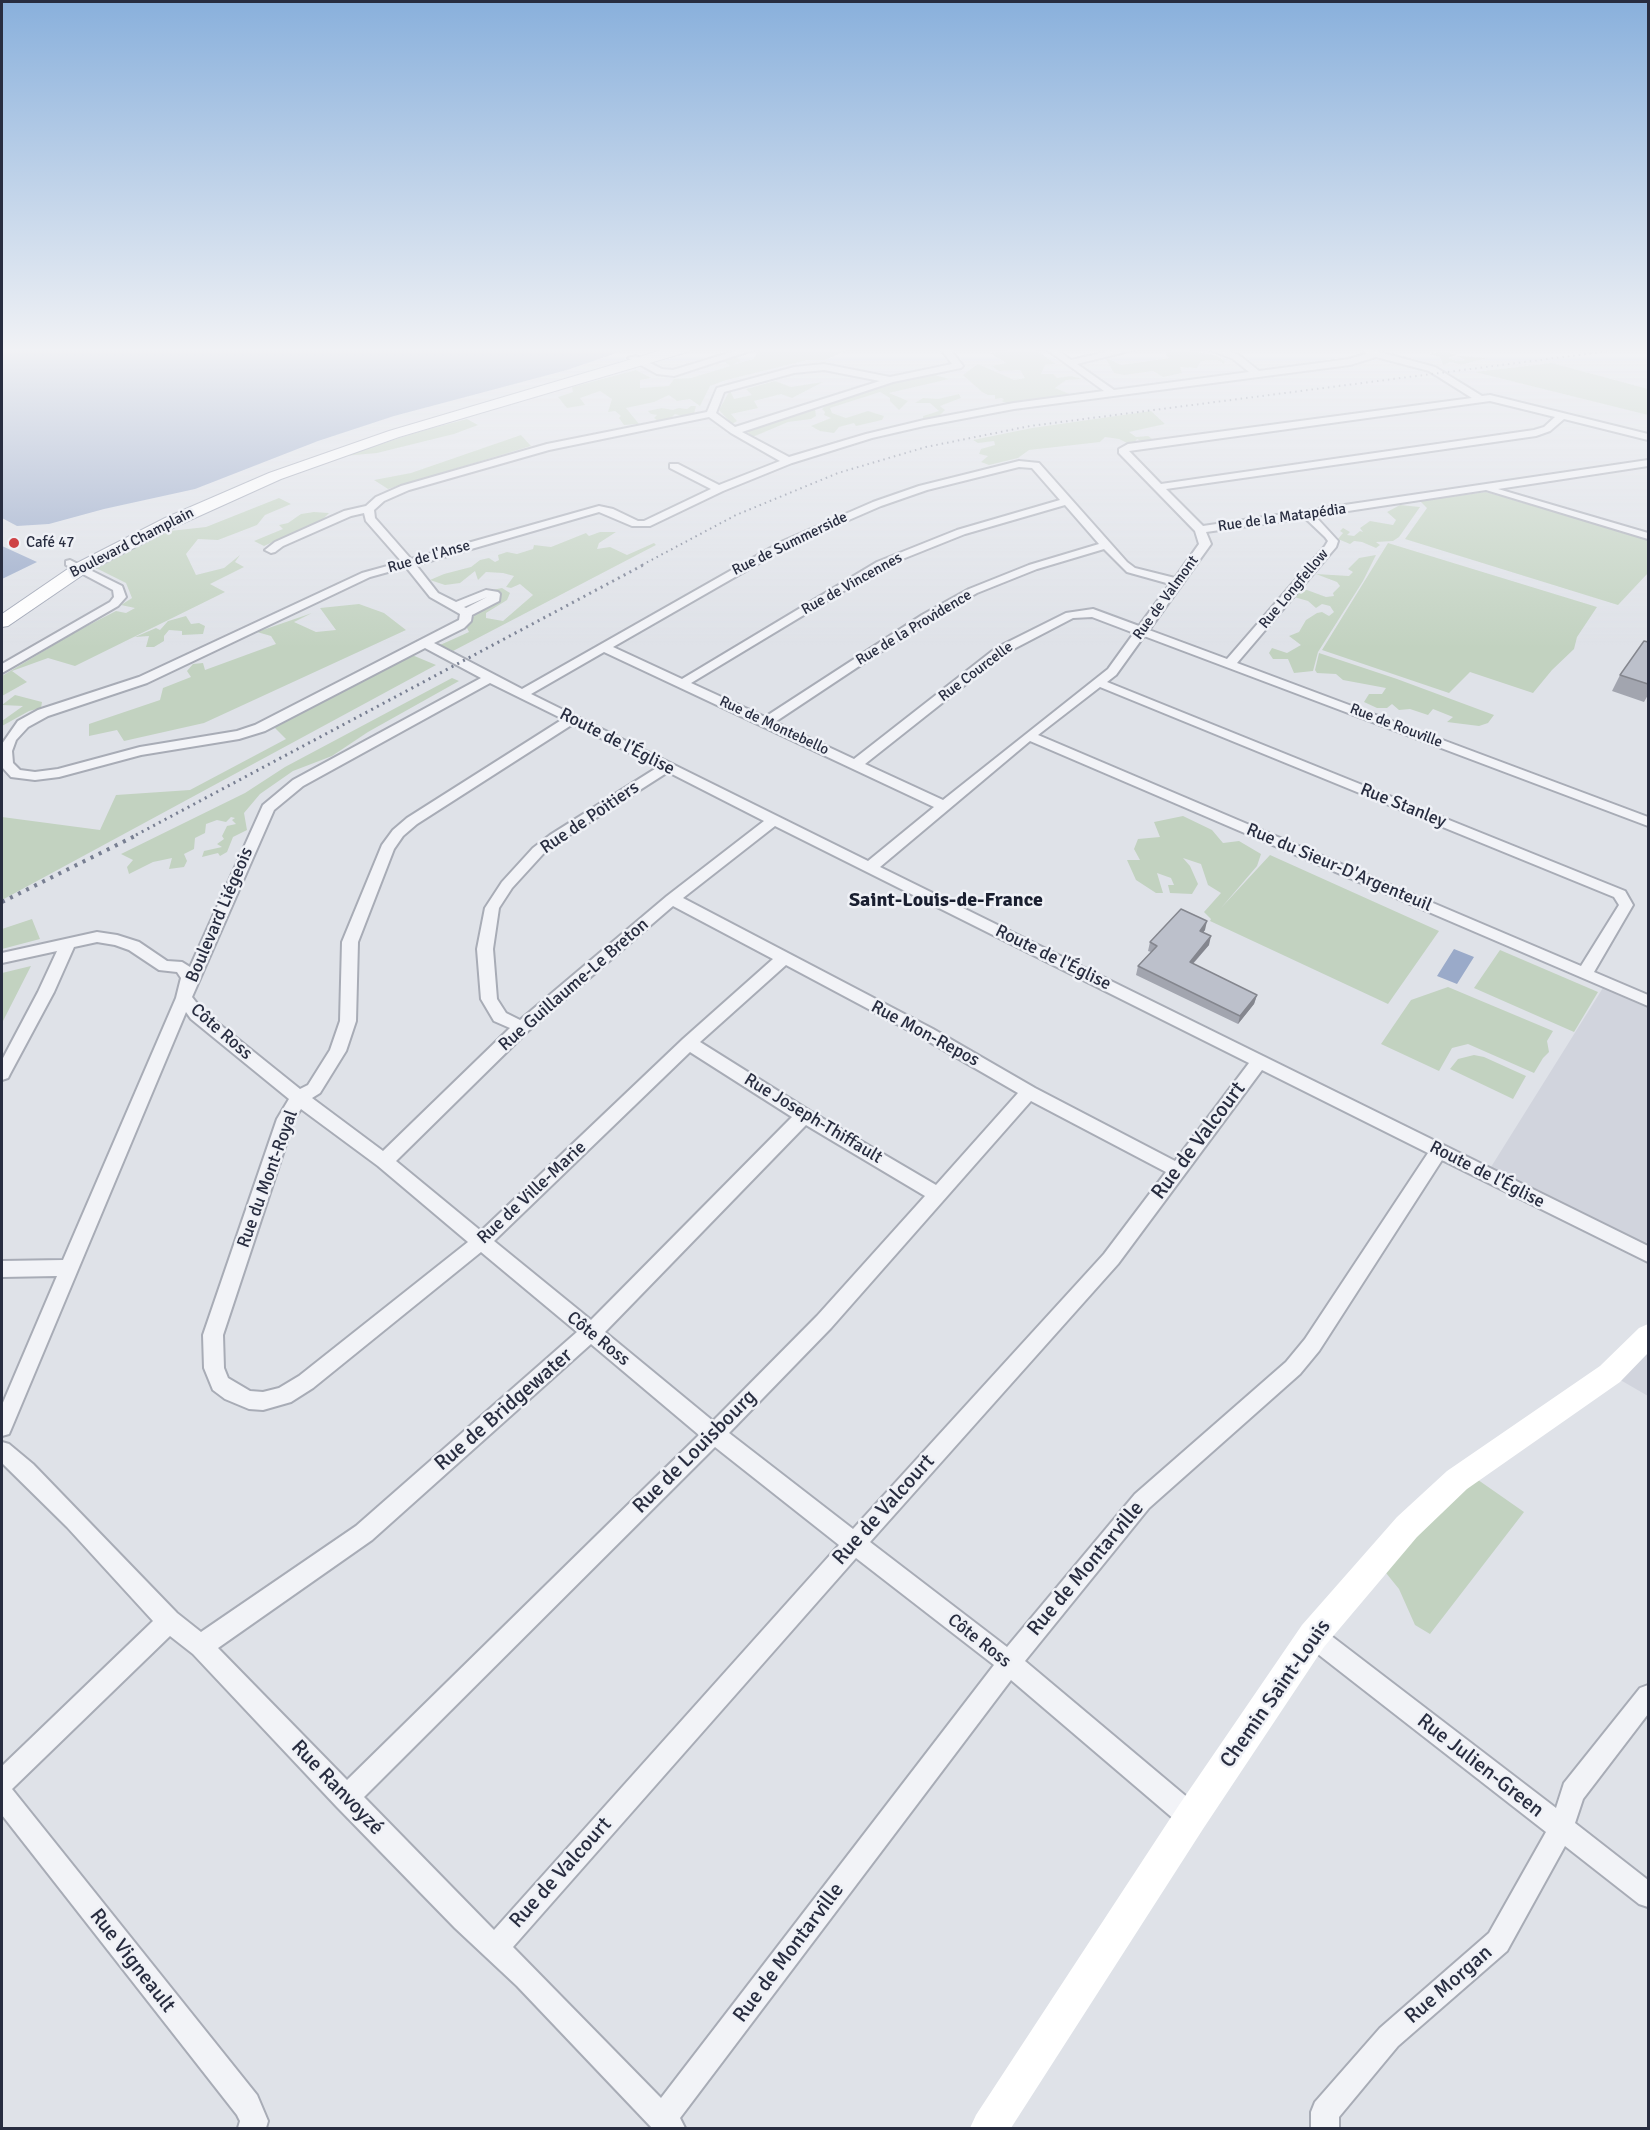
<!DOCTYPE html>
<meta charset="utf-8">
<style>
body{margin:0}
#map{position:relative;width:1650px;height:2130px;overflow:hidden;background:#dfe2e8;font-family:Signika,sans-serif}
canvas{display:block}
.frame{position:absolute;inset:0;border:3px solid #282d40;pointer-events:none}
</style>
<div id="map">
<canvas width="1650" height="2130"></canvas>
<div class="frame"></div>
</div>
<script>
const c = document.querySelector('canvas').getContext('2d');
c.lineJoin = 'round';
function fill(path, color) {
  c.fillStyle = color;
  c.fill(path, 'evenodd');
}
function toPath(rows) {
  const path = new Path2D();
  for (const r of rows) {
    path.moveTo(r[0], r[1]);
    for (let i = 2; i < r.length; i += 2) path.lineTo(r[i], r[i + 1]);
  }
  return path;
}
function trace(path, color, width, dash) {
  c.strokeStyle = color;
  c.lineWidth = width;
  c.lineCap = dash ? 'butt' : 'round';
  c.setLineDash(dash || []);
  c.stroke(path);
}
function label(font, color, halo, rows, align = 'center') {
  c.font = font + ' Signika,sans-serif';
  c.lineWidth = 5;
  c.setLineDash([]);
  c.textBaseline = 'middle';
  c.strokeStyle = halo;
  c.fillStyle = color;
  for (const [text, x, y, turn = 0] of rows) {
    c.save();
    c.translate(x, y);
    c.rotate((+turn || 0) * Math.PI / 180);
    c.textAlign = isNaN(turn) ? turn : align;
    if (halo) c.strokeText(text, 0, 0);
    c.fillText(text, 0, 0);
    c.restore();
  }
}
fill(toPath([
 [1606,983,1648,1001,1648,1254,1486,1175],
 [1648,1336,1648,1396,1610,1374]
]), '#d1d4dd');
fill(toPath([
 [761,349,850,349,825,360,808,360,726,380,710,386,700,406,690,399,677,401,669,395,654,402,626,408,639,424,624,425,619,418,621,416,615,411,608,412,612,399,600,391,580,398,585,405,567,408,558,397,573,392,572,387,636,370,651,378,640,380,640,388,669,386,674,379,691,378,730,366,725,362,714,364,705,360,711,356,727,351,733,353,741,361,732,365,753,359],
 [1014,349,1034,349,1056,364,1045,365,1041,374,1053,374,1057,378,1071,376,1082,379,1066,380,1055,388,1072,395,1006,403,1001,401,1004,400,1002,398,995,399,995,395,988,395,982,392,963,375,978,364,1014,380,1025,378,1020,370,999,371,991,366,1006,363,990,353],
 [1184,349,1217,356,1225,361,1224,364,1217,360,1201,361,1197,368,1180,367,1182,373,1163,377,1153,371,1124,375,1114,373,1105,357,1121,365,1169,358,1163,351],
 [1444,351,1456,355,1448,358,1457,361,1465,360,1457,356,1487,358,1461,365,1451,362,1443,365,1440,357,1430,354],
 [1552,363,1648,389,1648,415,1475,372],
 [935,375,949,379,889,393,908,401,899,410,890,401,890,398,880,392,830,408,832,413,846,418,868,411,884,416,882,420,856,426,854,423,839,427,834,433,820,431,811,426,831,418,824,415,825,412,822,409,827,404,894,382],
 [775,381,791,387,823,382,792,398,781,394,754,401,758,408,731,414,737,421,732,424,719,410,730,390,734,399,752,395,746,389],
 [959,394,961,398,940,406,945,410,939,416,923,420,923,416,939,411,930,403,915,403,923,398,938,399],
 [691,406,696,406,694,414,685,417,675,414,670,419,661,423,654,418,657,415,651,414,648,411,662,408,673,410,679,408,687,409],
 [815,409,816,416,811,419,788,422,755,436,750,436,747,430],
 [1151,411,1165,424,1129,432,1136,437,1148,436,1154,440,1143,442,1137,439,1135,442,1129,444,1119,439,1105,437,1100,442,1029,450,1018,458,989,465,981,462,988,456,979,454,981,449,995,445,994,441,978,443,973,440,1032,428],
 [467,419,478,425,454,434,377,453,344,456,421,431],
 [521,435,531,446,388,489,374,480,411,473],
 [1486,492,1648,539,1648,573,1618,605,1405,539,1427,508,1420,501],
 [279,498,291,504,265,515,257,525,218,540,198,539,186,554,196,575,224,568,240,555,235,562,244,567,210,584,225,592,75,666,48,658,12,671,27,682,2,696,2,676,77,631,116,611,126,613,135,608,121,605,132,598,126,583,92,566,170,531,206,527],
 [1400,505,1420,507,1399,537,1393,541,1376,542,1380,545,1376,548,1362,542,1354,541,1350,544,1338,539,1343,533,1340,531,1343,528,1350,532,1347,535,1354,536,1360,531,1363,532,1360,528,1370,521,1393,525,1396,520,1387,512],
 [314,512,329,513,323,519,264,546,254,541,283,529,279,525,288,523,301,514],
 [600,532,616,532,599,543,597,549,610,547,627,555,654,543,656,545,453,651,440,645,469,632,466,626,479,610,498,594,492,590,502,588,510,593,507,600,486,613,486,618,503,621,533,595,520,584,511,588,506,587,514,576,503,573,486,572,478,580,475,571,460,583,445,585,430,580,444,574,471,567,480,560,489,558,495,562,499,560,498,555,507,552,517,554,533,549,534,545,551,547,586,533,589,536],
 [1388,543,1597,607,1577,637,1574,649,1552,670,1533,693,1470,672,1449,693,1322,650],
 [1376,555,1363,581,1318,652,1313,671,1294,673,1288,659,1273,659,1269,653,1272,648,1287,653,1301,645,1289,636,1299,632,1306,620,1317,613,1322,612,1329,616,1334,612,1330,606,1322,604,1316,608,1308,601,1294,597,1299,590,1307,590,1326,597,1334,596,1333,593,1340,586,1337,582,1316,574,1349,576,1353,572,1348,569,1359,558],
 [359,604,384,613,406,630,204,723,124,741,117,730,89,736,89,724,160,700,163,688,191,677,187,671,193,664,203,663,205,670,276,644,271,636,257,632,312,613,294,622,316,632,336,630,320,608],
 [186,616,191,624,199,623,205,626,203,634,182,635,182,631,169,630,164,636,164,641,154,647,146,647,149,636,135,637,156,628,160,630,168,621],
 [1319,653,1397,679,1494,715,1488,723,1479,726,1447,722,1453,717,1433,709,1428,715,1410,709,1399,710,1392,704,1387,708,1377,708,1364,702,1369,694,1382,694,1386,688,1343,680,1336,674,1317,673,1315,670],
 [412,655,436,665,2,900,2,817,100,830,116,795,190,790,286,739,269,722],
 [452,678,459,681,368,732,332,756,293,771,260,794,244,813,247,830,233,837,227,852,220,856,218,853,202,857,204,851,222,847,217,844,224,839,222,836,227,826,236,824,232,820,235,818,231,817,226,822,217,820,206,824,205,833,195,838,194,849,184,854,187,861,184,867,169,869,172,858,153,862,129,874,127,867,133,860,121,854,245,793,285,767],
 [15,695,42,702,41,708,29,711,2,726,2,721,23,706,2,705],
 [1183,816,1212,830,1223,843,1239,841,1261,854,1257,866,1221,908,1270,855,1439,931,1388,1004,1210,921,1211,919,1204,912,1221,893,1208,885,1201,864,1183,858,1190,866,1198,884,1192,894,1170,893,1168,885,1174,885,1171,878,1157,873,1163,893,1156,893,1136,880,1127,860,1140,860,1134,849,1138,839,1160,837,1154,822],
 [32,919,40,939,2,949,2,929],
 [1500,950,1598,992,1574,1032,1474,988],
 [31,966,2,1023,2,973],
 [1448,987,1553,1031,1547,1041,1549,1052,1543,1058,1534,1073,1468,1044,1452,1048,1439,1071,1381,1044,1411,1000],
 [1474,1055,1484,1057,1526,1076,1513,1099,1450,1069,1458,1059],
 [1471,1475,1524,1512,1430,1634,1415,1625,1399,1589,1382,1568]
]), '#c2d2c0');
fill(toPath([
 [2,349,628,349,567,370,394,416,318,441,195,489,104,509,49,524,17,526,2,518],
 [2,546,37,562,2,579],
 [1454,949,1474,957,1457,984,1437,976]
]), '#9aaac9');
const street = toPath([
 [742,349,756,349,674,376,657,374,628,358,636,356,662,369,673,370,742,349],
 [941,349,950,349,963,366,961,368,893,382,742,432,789,457,866,434,924,420,1014,403,1104,391,1046,349,1056,349,1071,360,1119,349,1137,349,1077,364,1114,390,1249,372,1233,359,1208,349,1222,349,1239,355,1259,371,1349,359,1366,354,1364,352,1368,349,1435,367,1482,396,1490,395,1648,434,1648,440,1564,419,1550,431,1536,436,1166,489,1203,526,1648,460,1648,466,1498,489,1648,533,1648,539,1486,490,1315,516,1338,541,1336,547,1237,663,1648,817,1648,826,1144,636,1116,675,1107,682,1625,891,1633,905,1594,972,1648,995,1648,1006,1030,741,880,867,1648,1246,1648,1262,1442,1160,1319,1351,1300,1374,1149,1508,1025,1661,1200,1808,1203,1817,1200,1826,1191,1829,1182,1826,1011,1680,680,2118,685,2128,652,2128,517,1986,455,1928,337,1807,193,1654,170,1636,12,1789,257,2095,268,2121,266,2128,238,2128,240,2121,237,2115,2,1815,2,1766,153,1621,67,1527,2,1463,2,1442,9,1444,33,1464,177,1613,201,1632,356,1526,577,1332,481,1252,313,1388,291,1402,263,1410,249,1409,225,1399,213,1390,204,1368,203,1335,277,1119,289,1099,191,1019,186,1012,12,1427,9,1434,2,1436,2,1405,57,1276,2,1277,2,1261,63,1260,176,998,181,978,177,972,159,970,129,950,115,945,97,942,74,947,54,992,10,1074,8,1078,2,1080,2,1060,38,992,57,951,2,963,2,953,97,932,117,935,139,942,167,961,182,962,190,967,263,805,293,780,481,678,425,648,265,731,239,739,141,755,59,777,35,780,11,777,2,767,2,744,18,721,38,710,139,677,362,573,402,562,366,521,364,513,351,516,283,546,275,552,271,553,265,550,275,542,344,511,366,506,376,497,401,486,547,444,707,412,717,388,794,367,824,364,890,377,952,364,941,349],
 [1376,357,1429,371,1472,398,1128,444,1119,449,1119,453,1195,531,1199,544,1175,578,1135,568,1127,562,1039,463,1019,461,919,486,873,502,781,542,522,689,434,643,464,628,471,621,472,615,499,601,500,594,498,592,486,590,456,602,438,593,416,565,599,512,632,526,650,526,723,491,792,463,872,438,924,426,1014,409,1350,365,1376,357],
 [824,370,880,381,735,427,716,413,724,392,794,373,824,370],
 [1490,401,1555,417,1544,427,1534,430,1161,484,1129,451,1490,401],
 [709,417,731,433,780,461,719,485,678,464,670,464,670,468,711,489,644,521,638,521,613,509,599,506,411,559,375,518,374,510,384,501,409,490,549,450,709,417],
 [1019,467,1032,468,1060,500,957,530,877,562,682,679,613,647,789,546,881,506,927,490,1019,467],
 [1065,505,1099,544,1029,565,969,589,922,615,765,717,691,683,885,566,965,534,1065,505],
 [1305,518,1325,537,1328,541,1325,546,1227,659,1149,630,1211,544,1206,532,1305,518],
 [1104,549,1127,572,1170,584,1139,626,1093,609,1066,613,996,648,854,759,775,722,930,619,977,593,1037,569,1104,549],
 [406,567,430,597,460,614,459,620,255,725,237,731,140,747,58,769,35,772,20,770,13,763,12,751,16,740,28,727,48,716,147,683,370,577,406,567],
 [487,597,466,608,464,607,487,597],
 [1092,617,1134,633,1108,669,943,800,865,764,1004,654,1073,618,1092,617],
 [604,652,934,807,868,861,531,694,604,652],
 [490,683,563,719,407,818,393,830,382,845,342,942,340,1021,330,1050,308,1085,300,1089,203,1011,192,997,274,810,303,786,490,683],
 [1100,687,1614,897,1619,905,1581,966,1038,735,1100,687],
 [573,724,658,767,550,835,533,848,502,882,485,908,477,949,481,999,494,1021,510,1028,383,1151,312,1098,320,1093,346,1051,356,1021,358,942,394,849,403,836,417,824,573,724],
 [668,772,764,821,667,896,520,1020,506,1013,497,999,493,949,499,908,512,888,543,854,560,841,668,772],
 [775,826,1249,1063,1175,1161,1035,1088,933,1029,683,898,775,826],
 [673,906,773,959,683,1039,481,1231,396,1161,528,1031,673,906],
 [786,965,921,1037,1018,1093,936,1185,810,1111,700,1042,786,965],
 [690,1052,792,1117,591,1320,494,1241,690,1052],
 [1262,1070,1428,1153,1305,1339,1286,1362,1135,1494,1007,1647,870,1542,1118,1264,1262,1070],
 [1031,1101,1166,1172,1104,1254,853,1529,729,1433,831,1328,1031,1101],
 [301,1109,378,1166,468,1242,299,1376,279,1388,263,1392,250,1391,228,1378,224,1368,223,1335,294,1120,301,1109],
 [806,1125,925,1196,817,1316,713,1421,605,1332,806,1125],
 [591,1344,699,1435,347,1780,218,1648,372,1540,591,1344],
 [715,1447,839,1545,494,1930,364,1797,715,1447],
 [856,1558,994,1665,661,2098,513,1947,856,1558],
 [70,560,122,586,126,597,118,606,2,673,2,664,110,602,114,597,113,590,66,565,66,561,70,560],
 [1313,1625,1321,1628,1556,1808,1564,1783,1640,1688,1648,1685,1648,1714,1583,1799,1575,1823,1648,1880,1648,1907,1639,1904,1565,1846,1507,1951,1398,2046,1339,2117,1339,2128,1311,2128,1311,2112,1315,2102,1380,2028,1489,1933,1546,1832,1305,1644,1302,1636,1305,1628,1313,1625]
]);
const primary = toPath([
 [666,349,689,349,687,352,399,437,281,479,177,526,87,572,8,626,2,627,2,614,75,564,165,518,269,473,389,431,666,349]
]);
trace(street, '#a8acb6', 4);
trace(primary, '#9ea4b4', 2);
fill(street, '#f2f3f7');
fill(toPath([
 [1648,1324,1648,1353,1620,1382,1467,1489,1417,1537,1324,1647,1203,1829,1011,2128,970,2128,976,2115,1179,1805,1302,1625,1397,1517,1447,1471,1600,1366,1639,1328,1648,1324]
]), '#fff');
fill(primary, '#fff');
trace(toPath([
 [642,565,736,515,838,473,926,447,1030,426,1625,349]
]), '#787f92', 2, [1.5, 4]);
trace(toPath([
 [136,835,645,564]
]), '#787f92', 3, [2, 4.5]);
trace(toPath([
 [2,902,139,834]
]), '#787f92', 4, [3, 6]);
fill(toPath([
 [1648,642,1648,695,1644,702,1612,691,1620,675],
 [1205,930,1203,933,1209,945,1193,964,1257,995,1254,1004,1238,1024,1136,975,1138,966,1151,952,1148,951,1150,942]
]), '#a2a5af');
fill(toPath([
 [1207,921,1205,930,1197,940,1200,931],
 [1211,936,1209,945,1187,970,1190,962],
 [1257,995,1254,1004,1238,1024,1240,1016]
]), '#84868e');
const building = toPath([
 [1644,641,1648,642,1648,684,1620,675,1644,641],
 [1181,909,1207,921,1200,931,1211,936,1190,962,1257,995,1240,1016,1138,966,1157,946,1150,942,1181,909]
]);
fill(building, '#bcc0cb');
trace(building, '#84868e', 1.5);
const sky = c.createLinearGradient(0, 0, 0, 648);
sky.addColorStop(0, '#89b0dc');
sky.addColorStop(0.54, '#f1f2f5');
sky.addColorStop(1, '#f1f2f500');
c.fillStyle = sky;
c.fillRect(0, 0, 1650, 648);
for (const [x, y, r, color] of [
 [14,543,6,"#ce4346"]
]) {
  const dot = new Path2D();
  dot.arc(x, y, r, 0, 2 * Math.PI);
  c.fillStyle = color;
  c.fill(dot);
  trace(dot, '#eff1f6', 2);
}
label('15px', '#282d40', '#eff1f6', [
 ["Rue de la Matapédia",1282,518,-8],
 ["Boulevard Champlain",132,543,-27],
 ["Rue de Summerside",790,544,-26],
 ["Rue de l'Anse",429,557,-16],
 ["Rue de Vincennes",852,584,-29],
 ["Rue Longfellow",1294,589,-50],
 ["Rue de Valmont",1166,598,-54],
 ["Rue de la Providence",914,628,-31],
 ["Rue Courcelle",976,672,-37],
 ["Rue de Montebello",774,726,25],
 ["Rue de Rouville",1396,726,21]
]);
label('15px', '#282d40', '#eff1f6', [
 ["Café 47",26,543]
], 'left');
label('18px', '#282d40', '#eff1f6', [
 ["Route de l'Église",617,742,27],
 ["Rue Stanley",1403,806,22],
 ["Rue de Poitiers",590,818,-34],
 ["Rue du Sieur-D'Argenteuil",1339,868,23],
 ["Boulevard Liégeois",220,915,-67],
 ["Route de l'Église",1053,958,26],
 ["Rue Guillaume-Le Breton",574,985,-41],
 ["Côte Ross",221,1032,41],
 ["Rue Mon-Repos",925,1034,28],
 ["Rue Joseph-Thiffault",813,1119,31],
 ["Route de l'Église",1487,1175,27],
 ["Rue du Mont-Royal",268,1179,-70],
 ["Rue de Ville-Marie",532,1193,-43],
 ["Côte Ross",598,1339,39],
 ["Côte Ross",979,1641,38]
]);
label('bold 20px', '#1a1f30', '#eff1f6', [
 ["Saint-Louis-de-France",946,901]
]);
label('21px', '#282d40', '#eff1f6', [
 ["Rue de Valcourt",1199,1141,-53],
 ["Rue de Bridgewater",504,1410,-41],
 ["Rue de Louisbourg",695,1452,-45],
 ["Rue de Valcourt",884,1510,-48],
 ["Rue de Montarville",1086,1569,-50],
 ["Chemin Saint-Louis",1276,1694,-55],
 ["Rue Julien-Green",1480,1766,38],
 ["Rue Ranvoyzé",337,1788,46],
 ["Rue de Valcourt",561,1873,-48],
 ["Rue de Montarville",789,1953,-53],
 ["Rue Vigneault",132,1961,52],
 ["Rue Morgan",1449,1985,-41]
]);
</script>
